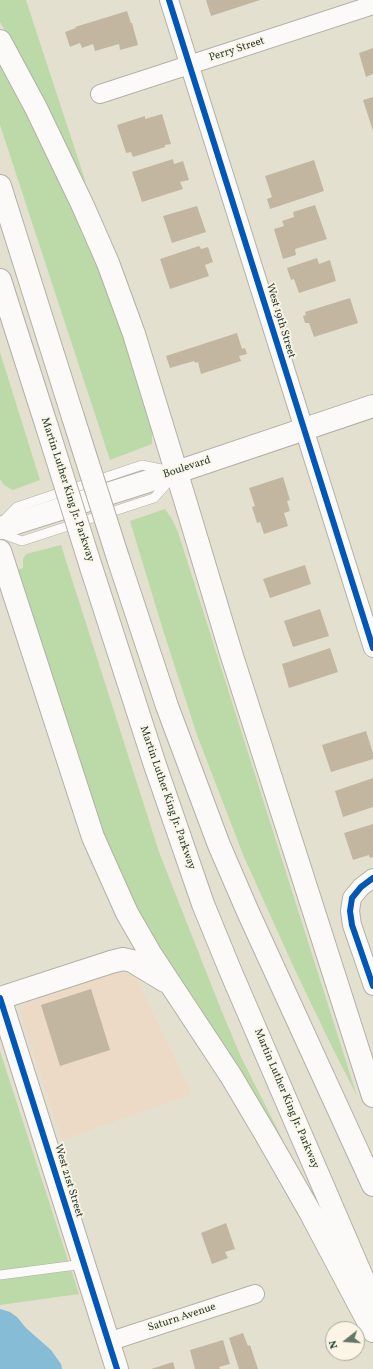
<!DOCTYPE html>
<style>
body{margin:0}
#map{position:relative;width:373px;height:1369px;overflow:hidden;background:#e4e0cf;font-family:Vollkorn,serif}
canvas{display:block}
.north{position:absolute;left:325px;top:1321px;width:40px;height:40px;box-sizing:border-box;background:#fcf5e5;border:1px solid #a4ab9e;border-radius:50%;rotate:253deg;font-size:11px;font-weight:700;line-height:16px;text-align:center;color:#1f3d34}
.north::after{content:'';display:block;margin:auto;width:14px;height:18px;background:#64766a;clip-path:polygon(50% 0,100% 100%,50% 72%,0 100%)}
</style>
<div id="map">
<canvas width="373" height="1369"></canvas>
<div class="north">N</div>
</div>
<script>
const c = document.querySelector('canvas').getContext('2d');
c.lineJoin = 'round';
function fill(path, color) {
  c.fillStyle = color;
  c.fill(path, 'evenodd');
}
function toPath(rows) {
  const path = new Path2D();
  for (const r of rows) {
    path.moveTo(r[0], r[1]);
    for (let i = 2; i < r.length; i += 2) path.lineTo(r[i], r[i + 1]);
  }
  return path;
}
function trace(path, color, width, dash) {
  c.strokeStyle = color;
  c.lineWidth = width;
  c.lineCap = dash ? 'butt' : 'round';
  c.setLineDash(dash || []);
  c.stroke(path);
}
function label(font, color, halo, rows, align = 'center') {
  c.font = font + ' Vollkorn,serif';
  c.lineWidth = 3.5;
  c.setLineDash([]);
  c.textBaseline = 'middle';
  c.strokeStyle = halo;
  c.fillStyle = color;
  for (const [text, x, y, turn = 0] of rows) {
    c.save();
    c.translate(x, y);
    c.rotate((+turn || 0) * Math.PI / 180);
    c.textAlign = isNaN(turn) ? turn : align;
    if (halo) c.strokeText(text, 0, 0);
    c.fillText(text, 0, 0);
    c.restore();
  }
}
fill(toPath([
 [120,972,135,976,192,1094,62,1140,20,1012,29,1001,105,974]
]), '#ecd9c6');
fill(toPath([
 [0,0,26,0,86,183,59,139,21,57,0,22],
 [0,65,34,129,66,192,91,251,117,318,152,427,152,444,110,460,0,125],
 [0,352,40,480,13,490,4,485,0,479],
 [165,509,172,519,178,532,357,1096,332,1047,295,970,244,857,197,735,163,630,130,521],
 [61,545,159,852,220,1007,241,1057,295,1164,122,891,16,570,23,568,23,559,26,554],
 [0,1051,79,1294,0,1305]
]), '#bbdaa8');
fill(toPath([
 [0,1309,10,1312,17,1317,26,1328,51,1350,61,1364,62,1369,0,1369]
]), '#87bcd6');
fill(toPath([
 [206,0,260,0,211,16],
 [127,11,131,23,132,23,138,45,120,50,119,44,95,51,93,44,82,48,80,43,70,47,65,32,76,28,75,27],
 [373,48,373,74,366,77,359,53],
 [373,97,373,131,363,100],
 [162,114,171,144,165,145,165,147,133,157,131,152,126,153,117,125,145,116,145,119],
 [173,159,174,164,183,161,189,180,180,182,183,189,142,202,132,172],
 [314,160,324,191,270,209,267,199,272,197,265,176],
 [315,205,327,239,295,249,296,255,283,259,274,229,284,226,282,221,294,217,293,212],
 [197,206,206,232,172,243,163,216],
 [199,246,201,249,208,247,213,262,205,265,209,276,170,289,160,259],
 [317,258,319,264,330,260,336,281,299,293,294,279,291,280,287,268],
 [350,298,358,323,314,337,309,323,305,323,303,316,306,315,305,312],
 [237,333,242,349,245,348,247,354,239,356,241,361,201,374,198,362,195,363,194,361,170,368,166,356],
 [283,477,290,500,287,501,290,511,284,513,288,526,264,534,260,522,257,523,252,507,255,506,249,488],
 [305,565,311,584,270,598,263,579],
 [320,609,329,636,293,647,284,621],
 [330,648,338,672,289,688,282,664],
 [366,731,373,753,373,759,331,772,322,745],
 [373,778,373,807,343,817,335,791],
 [373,824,373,857,370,858,369,855,353,860,344,833],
 [91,989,110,1050,60,1066,41,1005],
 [226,1223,235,1249,225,1252,228,1258,212,1264,201,1233],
 [243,1333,248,1346,250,1345,258,1369,239,1369,229,1338],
 [223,1340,230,1364,219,1367,220,1369,195,1369,190,1350],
 [173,1362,175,1369,151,1369]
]), '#c2b6a1');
const lane = toPath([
 [3,521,17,507,142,465,166,470],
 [0,533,22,541,154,498,171,479],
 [0,1275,84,1264]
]);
const street = toPath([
 [169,0,373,648],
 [100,94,373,5],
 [373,878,361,887,352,898,350,911,352,925,373,986],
 [108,1342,255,1294]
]);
const secondary = toPath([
 [0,528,177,472,373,406],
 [0,998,117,1369]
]);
const highway = toPath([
 [0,41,36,108,83,206,108,263,134,334,185,500,231,653,373,1096],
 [0,186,73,417],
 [0,280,47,427],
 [0,551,93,837,127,913,150,953,231,1076,266,1135,310,1212,373,1331],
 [118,558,167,706,219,845,248,912,373,1185],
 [91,567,155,765,203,904,230,970,373,1302],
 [0,998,111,962,123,959,132,961,165,981]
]);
trace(lane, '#b1b1a6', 10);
trace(street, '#b1b1a6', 20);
trace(secondary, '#b1b1a6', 24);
trace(highway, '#b1b1a6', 24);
trace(lane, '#fbfaf8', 9);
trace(street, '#fbfaf8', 18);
trace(secondary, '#fbfaf8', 22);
trace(highway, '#fbfaf8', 22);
const highwayBridge = toPath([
 [73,417,118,558],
 [47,427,91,567]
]);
trace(highwayBridge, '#b1b1a6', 24, []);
trace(highwayBridge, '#fbfaf8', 22);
trace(toPath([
 [169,0,373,648],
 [373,878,361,887,352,898,350,911,352,925,373,986],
 [0,998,117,1369]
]), '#0057b8', 6);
label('11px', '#1f3d34', '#fcf5e5', [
 ["Perry Street",237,50,-18],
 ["West 19th Street",280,321,73],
 ["Boulevard",187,468,-18],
 ["Martin Luther King Jr. Parkway",67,490,72],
 ["Martin Luther King Jr. Parkway",167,798,71],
 ["Martin Luther King Jr. Parkway",286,1099,67],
 ["West 21st Street",68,1181,73],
 ["Saturn Avenue",182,1318,-18]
]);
</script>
